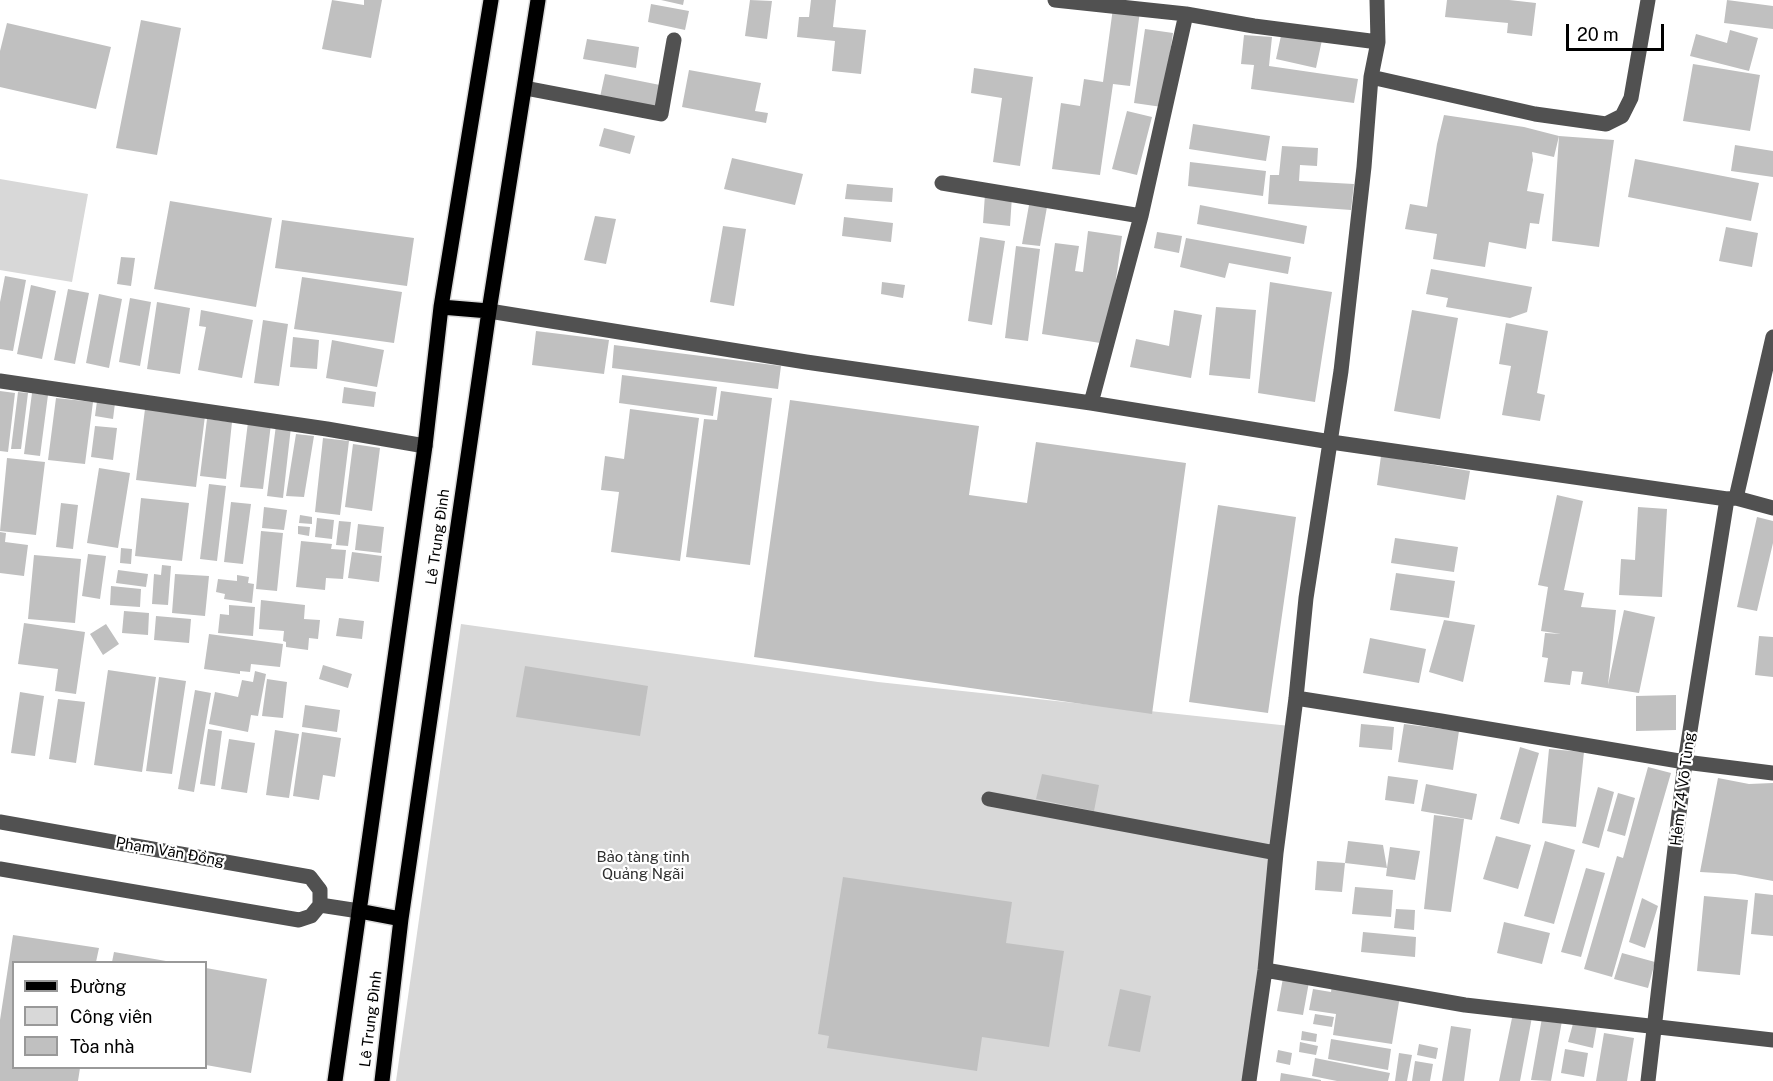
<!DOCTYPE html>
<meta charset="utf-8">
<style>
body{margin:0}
#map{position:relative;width:1773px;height:1081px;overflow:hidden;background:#fff;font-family:"Public Sans",sans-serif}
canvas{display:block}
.legend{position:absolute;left:12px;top:961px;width:195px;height:108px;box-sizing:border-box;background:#fff;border:2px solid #999;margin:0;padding:8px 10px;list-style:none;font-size:18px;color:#000}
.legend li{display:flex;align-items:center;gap:12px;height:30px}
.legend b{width:30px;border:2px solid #999}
.scale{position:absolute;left:1566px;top:24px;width:98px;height:27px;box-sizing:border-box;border:3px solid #000;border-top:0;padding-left:8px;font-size:18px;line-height:21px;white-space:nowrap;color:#000;-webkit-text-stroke:4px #fff;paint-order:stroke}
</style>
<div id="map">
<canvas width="1773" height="1081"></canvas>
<ul class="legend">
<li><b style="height:8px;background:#000"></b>Đường</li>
<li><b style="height:16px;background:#d8d8d8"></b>Công viên</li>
<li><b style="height:16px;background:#c0c0c0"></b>Tòa nhà</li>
</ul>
<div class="scale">20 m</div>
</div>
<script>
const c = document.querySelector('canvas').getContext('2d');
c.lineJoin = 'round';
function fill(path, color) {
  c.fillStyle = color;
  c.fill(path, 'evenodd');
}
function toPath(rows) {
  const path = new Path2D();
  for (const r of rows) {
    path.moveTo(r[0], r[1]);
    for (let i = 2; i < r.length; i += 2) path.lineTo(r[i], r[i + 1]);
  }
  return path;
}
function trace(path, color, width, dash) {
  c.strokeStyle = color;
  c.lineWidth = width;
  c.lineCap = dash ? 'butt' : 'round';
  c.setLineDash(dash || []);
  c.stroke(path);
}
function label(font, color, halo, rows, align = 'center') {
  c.font = font + ' "Public Sans",sans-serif';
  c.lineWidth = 4.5;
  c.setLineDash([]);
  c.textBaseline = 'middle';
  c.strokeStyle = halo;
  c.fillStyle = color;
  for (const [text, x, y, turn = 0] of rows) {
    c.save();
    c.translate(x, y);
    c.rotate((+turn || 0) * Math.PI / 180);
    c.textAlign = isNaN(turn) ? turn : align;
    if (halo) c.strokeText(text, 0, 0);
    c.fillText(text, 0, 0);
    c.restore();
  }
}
fill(toPath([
 [0,179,88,194,72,282,0,270],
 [461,624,878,682,1290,726,1249,1081,396,1081]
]), '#d8d8d8');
fill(toPath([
 [332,0,364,5,364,0,382,0,371,58,322,49],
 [661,0,684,0,683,5],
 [750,0,772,1,767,39,745,36],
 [811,0,836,0,833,27,866,30,861,74,832,71,835,41,797,37,799,17,809,17],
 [1447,0,1509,0,1536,3,1532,36,1507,33,1508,23,1445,17],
 [1727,0,1773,6,1773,29,1724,23],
 [651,4,689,11,685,30,648,22],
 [1113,8,1140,11,1130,86,1113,84,1100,175,1052,169,1061,103,1080,106,1084,79,1103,82],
 [141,20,181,28,157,155,116,148],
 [7,23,111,47,96,109,0,87,0,51],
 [1145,29,1173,33,1162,107,1134,103],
 [1730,30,1758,38,1749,71,1690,56,1696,34,1727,43],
 [1282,31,1322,40,1316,68,1276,59],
 [1244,35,1272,37,1269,66,1358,79,1354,103,1251,89,1254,65,1241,64],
 [587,39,639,47,636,68,583,59],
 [1693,64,1760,75,1750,131,1683,121],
 [974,68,1033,77,1020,166,993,162,1002,98,971,93],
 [689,70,761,83,755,111,768,113,766,123,682,107],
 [605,74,660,85,655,109,600,97],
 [1127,111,1152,117,1137,175,1112,169],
 [1444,115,1524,127,1559,136,1554,157,1532,152,1533,160,1527,191,1544,194,1539,224,1530,223,1526,249,1489,242,1485,267,1433,259,1437,234,1405,229,1410,204,1427,207,1437,144],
 [1193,124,1270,136,1266,161,1189,149],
 [604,128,635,136,630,154,599,146],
 [1559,136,1614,140,1599,247,1552,241],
 [1735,145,1773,151,1773,177,1731,171],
 [1282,146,1318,148,1317,166,1300,165,1299,181,1354,184,1351,210,1268,204,1270,175,1279,175],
 [732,158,803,174,795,205,724,189],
 [1635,159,1759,183,1751,221,1628,197],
 [1190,162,1266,171,1263,196,1188,186],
 [847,184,893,188,892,202,845,199],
 [985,194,1012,196,1010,226,983,223],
 [170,201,272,218,256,307,154,289],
 [1029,205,1047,207,1040,246,1022,244],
 [1200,205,1307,226,1304,244,1197,224],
 [595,216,616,219,606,264,584,260],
 [844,217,893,223,891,242,842,236],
 [282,220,414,238,407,286,275,268],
 [723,226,746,229,734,306,710,302],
 [1726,227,1758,233,1752,267,1719,261],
 [1088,231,1122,236,1107,344,1042,334,1055,243,1079,246,1075,271,1083,272],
 [1157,232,1182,236,1179,253,1154,248],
 [980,237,1005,241,992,325,968,321],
 [1186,238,1291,257,1288,274,1229,263,1225,278,1180,267],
 [1016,246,1040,249,1028,341,1005,338],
 [121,257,135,258,131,286,117,284],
 [1431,269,1532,287,1527,312,1510,318,1446,307,1448,298,1426,294],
 [5,276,26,280,13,351,0,349,0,302],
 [302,277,402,292,394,343,294,329],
 [882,282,905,285,903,298,881,294],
 [1270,282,1332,292,1315,402,1258,393],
 [31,285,56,291,42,359,17,354],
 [68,289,89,293,75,364,54,360],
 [99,294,122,299,109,368,86,363],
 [130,298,151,302,140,366,119,362],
 [157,302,190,308,180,374,147,369],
 [1216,307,1256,310,1250,379,1209,375],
 [201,310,253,320,242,378,198,370,206,327,199,326],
 [1174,310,1202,315,1191,378,1130,367,1136,339,1169,346],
 [1412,310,1458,318,1440,419,1394,411],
 [263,320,288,324,279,386,254,383],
 [1506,323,1548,331,1537,393,1545,395,1540,421,1502,415,1511,366,1499,364],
 [536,331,609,340,604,374,532,365],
 [293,337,319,340,317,369,290,367],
 [332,340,384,350,377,387,326,378],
 [614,345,781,366,778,389,612,368],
 [622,375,717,387,713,416,619,403],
 [344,387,376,392,374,407,342,403],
 [0,391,15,393,8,452,0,451],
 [721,391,772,398,750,565,686,557,704,419,717,420],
 [18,392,28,393,21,449,11,449],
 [32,393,48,395,40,456,24,454],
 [56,398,93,402,85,464,48,460],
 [790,400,979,426,969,495,1027,503,1036,442,1186,463,1152,714,754,657],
 [97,401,115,403,113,419,95,416],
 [145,409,205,416,196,487,136,480],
 [630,409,699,418,680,561,611,552,619,492,601,490,605,456,624,459],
 [207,419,232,422,226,479,200,476],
 [248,422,271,424,263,489,240,487],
 [276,425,291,427,283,498,267,496],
 [95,426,117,428,113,460,91,457],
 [296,434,314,436,304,497,286,496],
 [323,438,349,441,340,515,315,512],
 [353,444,380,448,372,511,345,507],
 [1381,456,1470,471,1465,500,1377,485],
 [7,458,45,462,36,535,0,531],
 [99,468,130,473,118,548,87,543],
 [209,484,226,486,217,561,200,559],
 [1557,495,1583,501,1564,590,1584,593,1581,607,1616,610,1608,685,1624,610,1655,617,1639,693,1581,684,1583,672,1572,671,1570,685,1544,682,1548,658,1542,657,1545,633,1561,634,1541,631,1548,587,1538,585],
 [141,498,189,503,182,561,135,556],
 [231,502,251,504,243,564,224,562],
 [61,503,78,505,73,549,56,547],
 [1218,505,1296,517,1268,713,1189,702],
 [264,507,287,510,284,530,262,528],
 [1638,507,1667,509,1662,597,1619,595,1621,559,1635,560],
 [300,515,312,517,312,524,299,523],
 [1757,517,1773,521,1773,543,1757,611,1737,607],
 [317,518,334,520,332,539,315,537],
 [339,521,351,522,348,546,336,545],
 [358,524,384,527,381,553,355,550],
 [298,526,310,527,309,536,298,534],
 [261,531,283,533,277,591,256,589],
 [0,532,6,533,5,542,28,545,24,576,0,573],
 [1395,538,1458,547,1454,572,1391,563],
 [301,541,332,544,331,549,346,550,343,579,326,578,325,590,296,587],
 [121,548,132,549,131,564,120,563],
 [352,552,382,556,379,582,348,578],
 [88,554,106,556,100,599,82,596],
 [34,555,81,559,75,623,28,619],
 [162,565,171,566,168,605,152,604,154,574,161,575],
 [118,570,148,574,146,587,116,583],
 [1396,573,1455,581,1449,618,1390,610],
 [175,574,209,576,205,616,172,613],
 [237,575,249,577,248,583,254,584,252,603,224,599,225,594,216,592,218,579,237,581],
 [111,586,141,589,140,607,110,605],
 [261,600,305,605,304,619,320,620,318,639,309,638,308,650,286,647,286,642,283,641,284,631,259,629],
 [229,605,255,607,253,636,218,633,220,614,229,615],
 [124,611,149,613,148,635,122,633],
 [156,616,191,619,189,643,154,640],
 [339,618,364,621,362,639,336,636],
 [1444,620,1475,625,1463,682,1429,672],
 [24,623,85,632,76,694,55,691,58,669,18,664],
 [106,624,119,644,103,655,90,634],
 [209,634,283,644,280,667,251,664,250,672,240,671,240,674,204,669],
 [1759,636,1773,637,1773,677,1755,675],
 [1370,638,1426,649,1419,683,1363,673],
 [323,665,352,674,348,688,319,679],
 [525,666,648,686,640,736,516,717],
 [108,670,156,677,142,772,94,765],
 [255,671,266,674,258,716,251,715,248,732,209,724,215,692,238,697,242,680,253,682],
 [159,677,186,681,172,774,146,771],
 [267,679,287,682,283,718,262,716],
 [195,690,211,693,194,792,178,789],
 [20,692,44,696,35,756,11,753],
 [1676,695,1676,730,1636,731,1636,696],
 [58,699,85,702,76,763,49,759],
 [305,705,340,710,337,732,302,727],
 [1361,724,1394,727,1392,750,1359,747],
 [1404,724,1459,731,1453,770,1398,762],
 [208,729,222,731,215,786,200,784],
 [275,730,299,734,289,798,266,795],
 [302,732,341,738,335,777,323,775,319,800,293,796],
 [229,739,255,743,247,793,221,789],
 [1520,747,1539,753,1519,824,1500,819],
 [1549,749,1584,752,1576,827,1542,823],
 [1648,767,1671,773,1612,977,1584,969,1617,856,1623,858],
 [1042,774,1099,785,1094,811,1036,799],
 [1388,776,1418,780,1414,804,1385,800],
 [1718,778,1749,784,1773,783,1773,881,1735,874,1700,872],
 [1426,784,1477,794,1472,820,1421,811],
 [1598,787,1614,792,1599,848,1582,843],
 [1618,793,1635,798,1625,836,1607,831],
 [1434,815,1464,819,1451,912,1424,909],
 [1496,836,1531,845,1518,889,1483,879],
 [1348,841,1383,845,1387,868,1390,847,1420,851,1415,880,1386,876,1387,868,1345,863],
 [1545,841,1575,850,1554,924,1524,916],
 [1317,861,1345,863,1342,892,1315,890],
 [1586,868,1605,873,1581,957,1561,952],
 [843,877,1012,902,1006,943,1064,951,1049,1047,982,1037,977,1071,827,1048,829,1036,818,1034],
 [1355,887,1393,890,1391,917,1352,914],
 [1755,893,1773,895,1773,936,1751,934],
 [1704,896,1748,900,1740,975,1697,971],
 [1642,898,1658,906,1645,948,1629,942],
 [1396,909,1415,910,1414,930,1394,928],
 [1504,922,1550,933,1542,964,1497,953],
 [1363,932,1416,937,1415,957,1361,952],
 [13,935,99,948,96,962,14,962,14,1068,80,1068,78,1081,0,1081,0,1020],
 [114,952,166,961,166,962,112,962],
 [1622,953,1655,962,1648,988,1614,979],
 [206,968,267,979,251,1073,206,1065],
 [1283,978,1309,982,1303,1015,1277,1011],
 [1332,985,1400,996,1392,1044,1333,1035,1336,1014,1309,1010,1313,989,1331,992],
 [1120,989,1151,996,1140,1052,1108,1046],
 [1513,1013,1532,1017,1520,1081,1499,1081],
 [1315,1014,1334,1017,1332,1027,1313,1024],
 [1542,1018,1562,1021,1551,1081,1531,1080],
 [1574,1020,1597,1025,1593,1048,1568,1042],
 [1451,1026,1471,1029,1464,1081,1442,1081],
 [1302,1031,1317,1034,1316,1042,1301,1040],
 [1604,1033,1634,1038,1627,1081,1596,1081],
 [1331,1039,1391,1049,1388,1070,1328,1059],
 [1300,1042,1318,1046,1316,1055,1299,1052],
 [1419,1044,1438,1048,1436,1059,1417,1055],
 [1565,1049,1588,1053,1584,1077,1561,1073],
 [1278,1050,1292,1053,1290,1065,1276,1062],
 [1399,1053,1412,1055,1407,1081,1395,1081],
 [1315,1058,1390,1073,1388,1081,1337,1081,1312,1076],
 [1415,1061,1433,1064,1430,1081,1412,1081],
 [1281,1073,1321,1080,1321,1081,1280,1081]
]), '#c0c0c0');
const major = toPath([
 [441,307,489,311],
 [359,911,401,919],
 [335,1081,425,446,441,307,491,0],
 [382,1081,401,919,489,311,538,0]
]);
trace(major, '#dbdbdb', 18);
trace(toPath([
 [1055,0,1186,14,1254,26,1378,42],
 [1371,77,1535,114,1606,124,1622,116,1631,98,1648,0],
 [525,88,661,114,674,40],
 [942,183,1141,216],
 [489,311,806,362,1091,403,1331,442,1727,499,1736,498,1773,508],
 [0,381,327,429,425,446],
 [1091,403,1141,216,1186,14],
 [1736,498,1773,337],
 [1296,698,1441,721,1685,762,1773,773],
 [989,799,1276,853],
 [0,822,310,877,320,890,320,905,311,916,299,920,0,869],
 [320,905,359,911],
 [1265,970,1465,1005,1773,1040],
 [1249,1081,1265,970,1276,853,1296,698,1306,598,1341,371,1364,167,1371,77,1378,42,1377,0],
 [1648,1081,1685,762,1727,499]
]), '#515151', 15);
trace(major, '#000', 15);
label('15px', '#000', '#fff', [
 ["Lê Trung Đình",438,537,-82],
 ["Hẻm 74 Võ Tùng",1683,789,-83],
 ["Phạm Văn Đồng",170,852,10],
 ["Lê Trung Đình",371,1019,-83]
]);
label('15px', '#2f2f2f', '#fff', [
 ["Bảo tàng tỉnh",643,857],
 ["Quảng Ngãi",643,874]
]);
</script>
